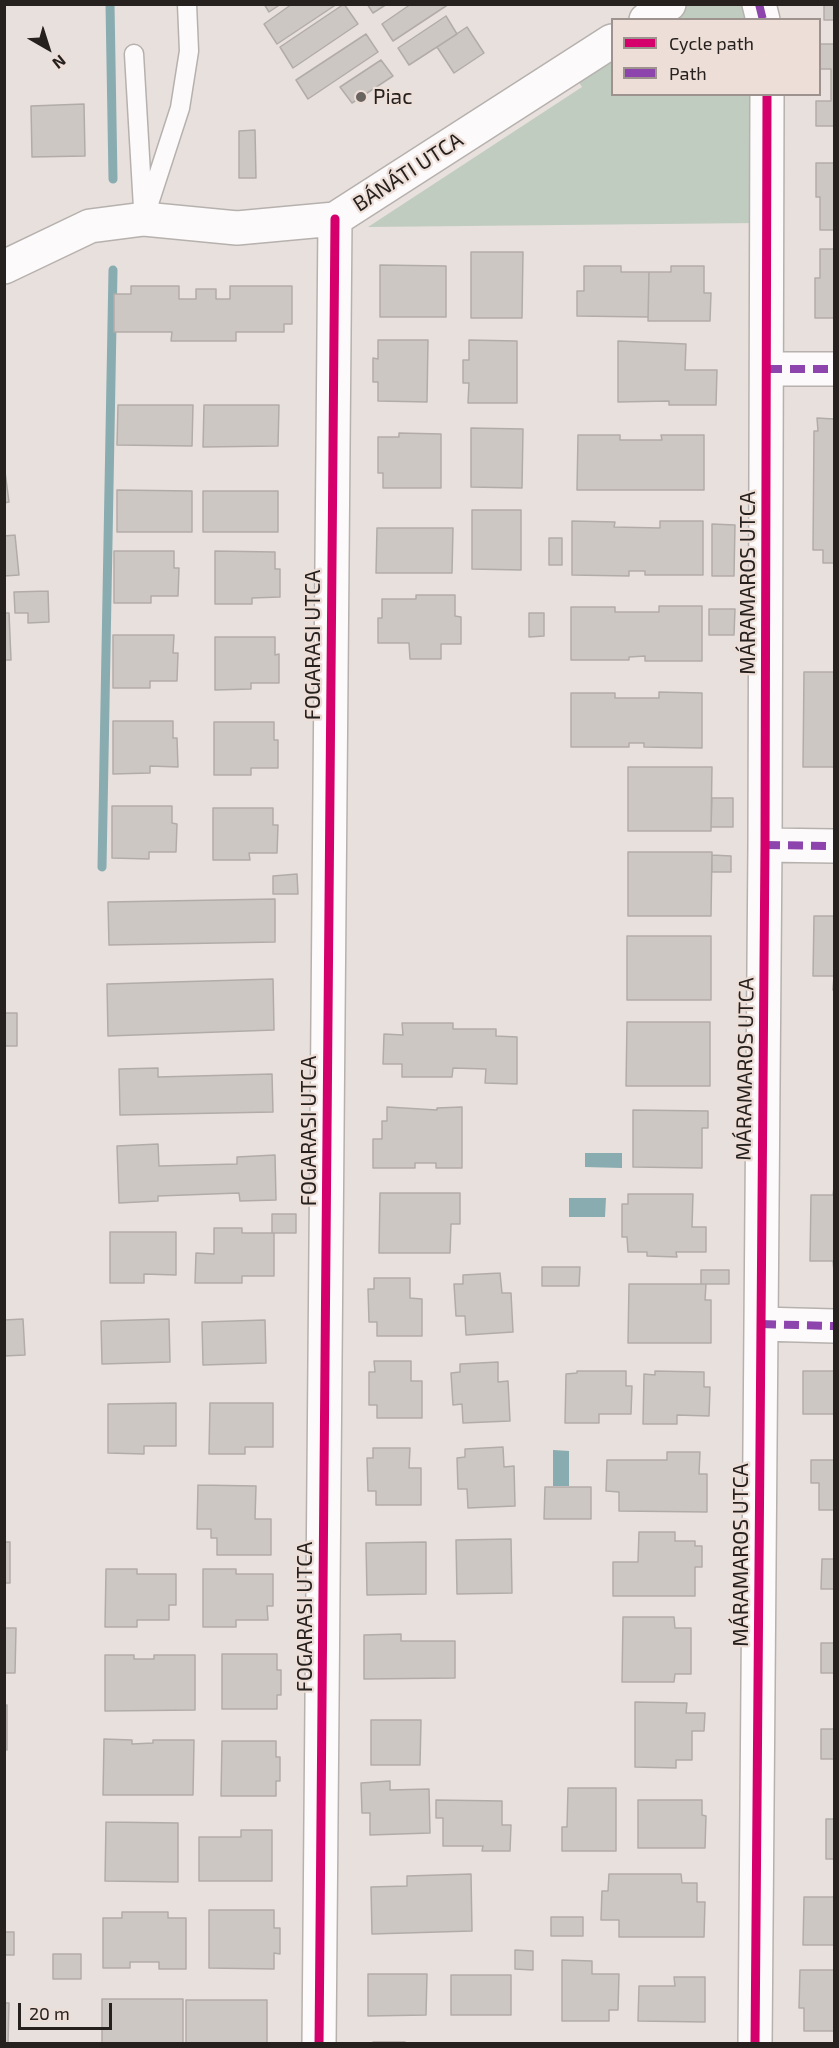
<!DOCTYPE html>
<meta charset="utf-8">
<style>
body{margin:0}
#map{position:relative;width:839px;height:2048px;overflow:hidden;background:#e8e0dc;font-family:"Exo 2",sans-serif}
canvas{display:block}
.frame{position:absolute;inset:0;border:6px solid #26211e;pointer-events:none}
.legend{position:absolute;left:611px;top:18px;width:210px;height:78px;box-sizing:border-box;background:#edded7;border:2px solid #9d928d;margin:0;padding:8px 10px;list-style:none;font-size:18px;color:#26211e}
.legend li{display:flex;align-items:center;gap:12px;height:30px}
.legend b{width:30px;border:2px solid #9d928d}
.north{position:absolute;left:18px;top:18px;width:60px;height:60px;-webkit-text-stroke:4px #edded7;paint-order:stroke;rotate:141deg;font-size:16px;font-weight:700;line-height:24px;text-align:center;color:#26211e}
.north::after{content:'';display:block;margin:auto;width:21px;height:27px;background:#26211e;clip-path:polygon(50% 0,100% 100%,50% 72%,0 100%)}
.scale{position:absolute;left:18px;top:2003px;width:94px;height:27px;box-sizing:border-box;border:3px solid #26211e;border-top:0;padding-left:8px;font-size:18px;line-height:21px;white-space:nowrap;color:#26211e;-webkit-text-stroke:4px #edded7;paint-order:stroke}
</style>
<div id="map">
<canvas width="839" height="2048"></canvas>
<div class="frame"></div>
<ul class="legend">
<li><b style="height:8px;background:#d6006c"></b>Cycle path</li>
<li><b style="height:8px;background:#8e44ad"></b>Path</li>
</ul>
<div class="north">N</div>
<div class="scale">20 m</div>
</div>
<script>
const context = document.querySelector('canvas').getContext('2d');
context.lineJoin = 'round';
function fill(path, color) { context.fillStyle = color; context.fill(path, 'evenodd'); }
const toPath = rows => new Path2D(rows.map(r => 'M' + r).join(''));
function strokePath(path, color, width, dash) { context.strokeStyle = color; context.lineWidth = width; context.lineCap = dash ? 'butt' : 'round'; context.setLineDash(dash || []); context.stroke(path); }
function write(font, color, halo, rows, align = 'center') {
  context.font = font + ' "Exo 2",sans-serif'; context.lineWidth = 4.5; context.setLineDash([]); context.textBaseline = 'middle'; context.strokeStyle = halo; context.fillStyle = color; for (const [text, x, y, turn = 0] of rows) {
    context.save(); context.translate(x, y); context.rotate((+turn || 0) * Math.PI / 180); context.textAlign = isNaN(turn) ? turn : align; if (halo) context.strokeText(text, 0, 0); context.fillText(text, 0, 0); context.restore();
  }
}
const green = toPath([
 [683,4,745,5,751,20,660,20],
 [612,50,612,94,757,95,758,223,368,227,582,87,574,75]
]);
const water = toPath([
 [585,1153,622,1153,622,1168,585,1167],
 [569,1198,606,1198,605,1217,569,1217],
 [553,1450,569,1451,569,1486,553,1486]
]);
const stream = toPath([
 [110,4,113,179],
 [102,867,113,270]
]);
const building = toPath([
 [264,4,281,4,269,12,264,4],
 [292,4,337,4,277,44,264,24,292,4],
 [344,4,358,24,293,68,280,47,344,4],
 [367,4,387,4,373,13,367,4],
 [411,4,449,4,393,41,382,24,411,4],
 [824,4,834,4,834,20,824,20,824,4],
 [446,16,457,34,409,65,398,48,446,16],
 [467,27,484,53,454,73,437,47,467,27],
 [366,34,378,52,308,99,296,80,366,34],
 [820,44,834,44,834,126,816,126,816,101,831,101,831,69,820,69,820,44],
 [381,60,393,76,352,103,340,87,381,60],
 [84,104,85,156,32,157,31,106,84,104],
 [255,130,256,178,239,178,239,131,255,130],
 [816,163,834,163,834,230,820,230,820,197,816,197,816,163],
 [820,249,834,249,834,318,815,318,815,278,820,278,820,249],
 [471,252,523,252,522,318,471,318,471,252],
 [380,265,446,266,446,317,380,317,380,265],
 [584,266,621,266,621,272,649,272,648,317,577,316,577,291,584,291,584,266],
 [671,266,704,266,704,293,711,293,710,321,648,321,649,272,671,272,671,266],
 [131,286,179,286,179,299,196,299,196,289,216,289,216,299,230,299,230,286,292,286,292,324,284,324,284,332,236,332,236,341,171,341,172,332,114,332,114,294,131,294,131,286],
 [378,340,428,340,427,402,378,401,378,382,373,382,373,358,378,359,378,340],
 [469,340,517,341,517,403,468,403,469,383,463,383,463,360,469,360,469,340],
 [618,341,686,344,685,370,717,370,716,405,669,405,669,401,618,402,618,341],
 [118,405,193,405,192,446,117,445,118,405],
 [204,405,279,405,278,446,203,447,204,405],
 [817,418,834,419,834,563,823,563,823,550,813,550,814,431,818,431,817,418],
 [471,428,523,429,522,488,471,487,471,428],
 [399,433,441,434,441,488,383,488,383,473,378,473,378,437,399,437,399,433],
 [578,435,620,435,620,440,662,440,661,435,704,435,704,490,577,490,578,435],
 [4,464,9,502,4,503,4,464],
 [117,490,192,491,192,532,117,532,117,490],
 [203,491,278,491,278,532,203,532,203,491],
 [472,510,521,510,521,570,472,569,472,510],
 [572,521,615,522,614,527,660,528,660,521,703,521,703,575,645,575,645,571,629,571,629,576,572,575,572,521],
 [712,524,735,525,734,576,712,576,712,524],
 [377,528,453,528,452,573,376,573,377,528],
 [15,535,19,575,4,576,4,536,15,535],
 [549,538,562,538,562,565,549,565,549,538],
 [114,551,174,551,174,568,179,568,178,596,151,596,151,603,114,603,114,551],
 [215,551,275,552,275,569,280,569,280,597,252,598,252,604,215,604,215,551],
 [48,591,49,622,28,623,28,613,15,613,14,592,48,591],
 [416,595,455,595,455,616,461,617,461,644,441,644,441,659,410,659,409,643,378,643,378,618,382,618,382,599,416,599,416,595],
 [659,606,702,606,702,661,645,661,645,656,629,657,629,660,571,660,571,607,615,607,615,612,659,612,659,606],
 [709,609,735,609,734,635,709,635,709,609],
 [4,613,9,613,11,660,4,660,4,613],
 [529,613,544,613,544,636,529,637,529,613],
 [113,635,174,635,173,653,178,653,177,681,150,681,150,688,113,688,113,635],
 [215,637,275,637,275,655,279,654,279,683,251,683,251,689,215,690,215,637],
 [804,672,834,672,834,767,803,767,804,672],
 [659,692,702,693,702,748,644,747,644,743,629,743,629,747,571,747,571,693,615,693,615,698,659,698,659,692],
 [113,721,173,721,173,738,177,738,178,767,150,766,150,773,113,774,113,721],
 [214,722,274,722,274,740,278,740,278,768,251,768,251,775,214,775,214,722],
 [628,767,712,767,711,831,628,831,628,767],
 [712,798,733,798,733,827,711,827,712,798],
 [112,806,172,806,172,823,177,824,176,852,149,852,149,859,112,858,112,806],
 [213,808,273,808,273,825,278,825,277,853,249,853,250,860,213,860,213,808],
 [628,852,712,852,711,916,628,916,628,852],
 [712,855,731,856,731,872,712,872,712,855],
 [297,874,298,894,273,894,273,876,297,874],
 [275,899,275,942,109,945,108,902,275,899],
 [834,904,834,990,833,990,834,976,813,976,814,916,834,916,834,904],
 [627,936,711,936,711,1000,627,1000,627,936],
 [273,979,274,1030,108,1036,107,984,273,979],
 [4,1013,17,1013,17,1046,4,1046,4,1013],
 [627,1022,710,1022,710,1086,626,1086,627,1022],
 [402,1023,453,1023,453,1029,496,1029,496,1036,517,1037,517,1084,485,1083,486,1069,453,1068,452,1077,402,1077,402,1064,383,1064,384,1034,403,1035,402,1023],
 [158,1068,158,1077,272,1074,273,1112,120,1115,119,1069,158,1068],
 [387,1107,437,1110,437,1108,462,1107,462,1168,436,1168,436,1163,415,1163,415,1168,373,1168,373,1139,382,1139,382,1121,387,1121,387,1107],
 [633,1110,708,1111,708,1128,702,1128,702,1168,633,1167,633,1110],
 [158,1144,159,1166,237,1164,237,1157,275,1155,276,1200,240,1201,239,1193,158,1196,158,1201,119,1203,117,1146,158,1144],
 [834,1187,834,1272,833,1261,810,1261,811,1195,833,1195,834,1187],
 [380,1193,460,1193,460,1224,451,1224,450,1253,379,1253,380,1193],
 [628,1194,693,1194,692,1227,706,1227,706,1252,676,1252,677,1257,647,1256,647,1252,628,1252,627,1237,622,1237,622,1204,628,1204,628,1194],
 [272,1214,296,1214,296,1233,272,1233,272,1214],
 [214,1228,242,1228,242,1233,274,1233,274,1276,242,1276,242,1283,195,1283,196,1253,214,1254,214,1228],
 [110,1232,176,1232,176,1275,144,1274,144,1283,110,1283,110,1232],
 [542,1267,580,1267,579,1286,542,1286,542,1267],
 [701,1270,729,1270,729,1284,701,1284,701,1270],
 [500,1273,502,1293,511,1293,513,1332,466,1335,465,1316,456,1316,454,1284,463,1284,463,1275,500,1273],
 [374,1278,410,1278,410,1298,422,1299,422,1336,377,1336,377,1322,369,1322,368,1289,374,1289,374,1278],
 [629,1284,706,1284,705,1300,711,1300,711,1343,628,1343,629,1284],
 [23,1319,25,1355,4,1356,4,1320,23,1319],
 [169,1319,170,1362,102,1364,101,1321,169,1319],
 [265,1320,266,1363,203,1365,202,1322,265,1320],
 [374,1361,411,1361,411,1381,422,1381,422,1418,377,1418,377,1405,369,1405,369,1372,375,1372,374,1361],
 [498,1362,498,1382,508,1381,510,1421,463,1423,462,1404,453,1405,451,1373,460,1372,460,1364,498,1362],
 [577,1371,626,1371,626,1386,632,1386,631,1414,599,1414,599,1423,565,1423,566,1374,577,1373,577,1371],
 [655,1371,704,1372,704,1387,710,1387,709,1416,677,1415,677,1424,643,1424,644,1374,655,1375,655,1371],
 [803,1371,834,1371,834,1414,803,1414,803,1371],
 [176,1403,176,1446,144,1446,144,1454,108,1453,108,1404,176,1403],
 [210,1403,273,1403,273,1447,245,1447,245,1454,209,1454,210,1403],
 [503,1447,504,1467,514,1466,515,1506,468,1508,467,1489,458,1489,457,1458,465,1457,465,1449,503,1447],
 [373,1448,410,1448,409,1468,421,1468,421,1505,376,1505,376,1491,368,1491,367,1458,373,1458,373,1448],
 [667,1452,700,1452,699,1474,707,1474,707,1512,619,1511,619,1492,606,1491,607,1460,667,1460,667,1452],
 [811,1460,834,1460,834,1510,819,1510,819,1483,811,1483,811,1460],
 [198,1485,256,1486,255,1519,271,1519,271,1555,217,1555,217,1538,211,1538,211,1529,197,1529,198,1485],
 [545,1487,591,1487,591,1519,544,1519,545,1487],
 [639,1532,675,1532,675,1541,695,1541,695,1546,702,1546,702,1567,695,1567,695,1596,613,1596,613,1562,638,1562,639,1532],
 [511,1539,512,1593,457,1594,456,1540,511,1539],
 [4,1542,10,1542,10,1583,4,1583,4,1542],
 [426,1542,426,1594,367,1595,366,1543,426,1542],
 [822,1559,834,1559,834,1589,821,1589,822,1559],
 [106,1569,137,1569,137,1574,176,1574,176,1605,169,1605,169,1620,137,1620,137,1627,105,1627,106,1569],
 [203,1569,236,1569,236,1574,273,1574,273,1606,267,1606,268,1620,236,1620,236,1627,203,1627,203,1569],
 [623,1617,674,1617,675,1628,691,1628,691,1674,675,1674,674,1682,622,1682,623,1617],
 [4,1628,16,1628,15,1673,4,1673,4,1628],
 [401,1634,401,1641,455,1641,455,1678,364,1679,364,1635,401,1634],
 [821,1643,834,1643,834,1673,821,1673,821,1643],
 [222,1654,277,1654,277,1670,281,1670,281,1695,277,1695,277,1709,222,1709,222,1654],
 [105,1655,134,1655,134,1659,154,1659,154,1655,195,1655,195,1710,105,1711,105,1655],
 [635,1702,687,1703,686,1713,705,1713,704,1731,692,1731,692,1760,676,1760,676,1768,635,1767,635,1702],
 [4,1705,7,1705,7,1750,4,1750,4,1705],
 [371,1720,421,1720,420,1765,371,1765,371,1720],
 [821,1729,834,1729,834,1759,821,1759,821,1729],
 [104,1739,132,1740,132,1744,153,1743,153,1740,194,1740,193,1795,103,1795,104,1739],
 [222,1741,276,1741,276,1757,280,1757,280,1781,276,1781,276,1796,221,1796,222,1741],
 [390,1781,390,1790,429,1789,430,1833,370,1835,370,1813,362,1813,361,1783,390,1781],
 [568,1788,616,1788,616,1851,562,1851,562,1827,567,1827,568,1788],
 [436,1800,502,1801,502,1825,511,1825,510,1851,482,1851,483,1846,443,1846,443,1818,436,1818,436,1800],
 [638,1800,702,1800,702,1815,706,1816,705,1848,638,1848,638,1800],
 [826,1819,834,1819,834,1859,826,1859,826,1819],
 [106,1822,178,1823,178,1882,105,1881,106,1822],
 [241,1830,272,1830,272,1881,199,1881,199,1837,241,1837,241,1830],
 [471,1874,472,1931,372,1934,371,1887,407,1886,407,1876,471,1874],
 [609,1874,681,1874,682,1883,697,1883,697,1902,705,1902,704,1937,619,1937,619,1920,601,1920,602,1891,608,1891,609,1874],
 [804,1897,834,1897,834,1945,803,1945,804,1897],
 [209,1910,274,1910,274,1928,280,1928,280,1954,274,1953,274,1969,209,1968,209,1910],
 [122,1912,168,1912,168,1918,186,1918,186,1969,159,1969,159,1962,130,1962,130,1968,103,1968,103,1918,122,1918,122,1912],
 [551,1917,583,1917,583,1936,551,1936,551,1917],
 [4,1932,14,1932,14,1955,4,1955,4,1932],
 [515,1950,533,1951,533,1970,515,1969,515,1950],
 [53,1954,81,1954,81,1979,53,1979,53,1954],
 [562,1960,592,1961,592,1974,619,1974,618,2010,609,2010,609,2021,562,2021,562,1960],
 [800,1970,834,1970,834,2031,804,2031,804,2008,799,2008,800,1970],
 [368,1974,427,1974,426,2015,368,2016,368,1974],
 [451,1975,511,1975,511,2015,451,2015,451,1975],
 [674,1977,705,1977,705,2022,638,2021,639,1986,675,1986,674,1977],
 [102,1999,183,1999,183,2044,102,2044,102,1999],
 [186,2000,267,2000,267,2044,186,2044,186,2000],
 [4,2003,9,2003,8,2044,4,2044,4,2003],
 [373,2042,405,2042,405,2044,373,2044,373,2042]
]);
const service = toPath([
 [134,54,143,208],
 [144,219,180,108,189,51,187,4]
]);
const minor = toPath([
 [759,4,763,20],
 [646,20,669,4],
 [4,267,90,226,144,219,237,228,335,219,612,41],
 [767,369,834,369],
 [765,845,834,846],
 [761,1324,834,1326],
 [319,2044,335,219],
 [755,2044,765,845,767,94]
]);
const quiet = toPath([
 [759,4,763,20],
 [767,369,834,369],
 [765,845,834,846],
 [761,1324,834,1326]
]);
const cycleway = toPath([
 [319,2044,335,219],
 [755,2044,765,845,767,94]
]);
const markers = [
 [361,97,6,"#6a6460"]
];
const poiNames = [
 ["Piac",373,97]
];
const streetNames = [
 ["BÁNÁTI UTCA",408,172,-33],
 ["MÁRAMAROS UTCA",748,583,-90],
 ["FOGARASI UTCA",313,645,-90],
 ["MÁRAMAROS UTCA",745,1069,-89],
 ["FOGARASI UTCA",309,1131,-90],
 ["MÁRAMAROS UTCA",741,1555,-90],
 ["FOGARASI UTCA",305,1617,-90]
];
fill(green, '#c0ccc0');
fill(water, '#89acb1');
strokePath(stream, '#89acb1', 9);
fill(building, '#cdc7c3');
strokePath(building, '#b2aca8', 1.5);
strokePath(service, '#b6b1ae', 21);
strokePath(minor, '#b6b1ae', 36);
strokePath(service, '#fcfafa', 18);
strokePath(minor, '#fcfafa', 33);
strokePath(quiet, '#8e44ad', 8, [15, 8]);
strokePath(cycleway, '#d6006c', 9);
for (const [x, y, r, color] of markers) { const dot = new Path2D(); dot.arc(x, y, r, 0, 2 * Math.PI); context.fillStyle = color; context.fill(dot); strokePath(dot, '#edded7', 2); }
write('21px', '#26211e', '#edded7', poiNames, 'left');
write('21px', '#26211e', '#edded7', streetNames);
</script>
